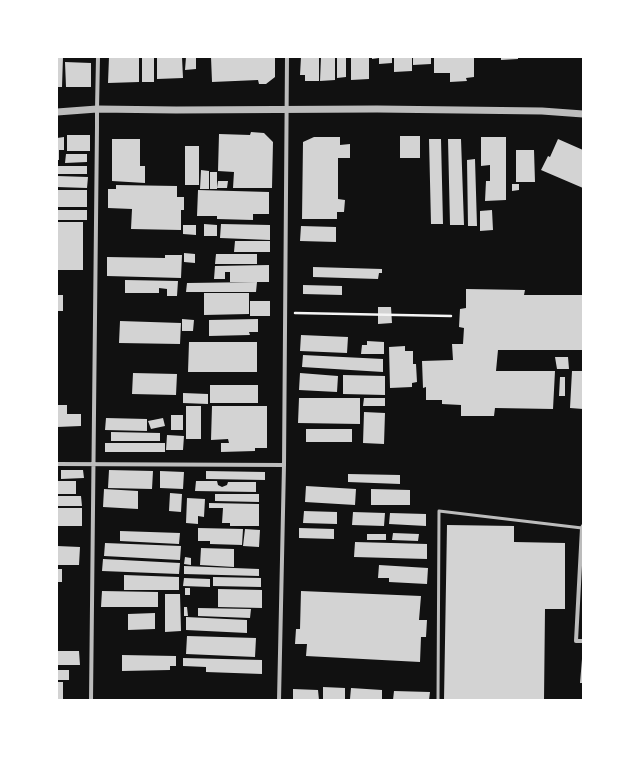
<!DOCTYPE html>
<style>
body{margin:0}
#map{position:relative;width:640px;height:757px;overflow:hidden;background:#111;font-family:"Asap Condensed",sans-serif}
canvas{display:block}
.frame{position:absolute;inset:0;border:58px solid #fff;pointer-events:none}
</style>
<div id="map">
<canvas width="640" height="757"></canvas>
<div class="frame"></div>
</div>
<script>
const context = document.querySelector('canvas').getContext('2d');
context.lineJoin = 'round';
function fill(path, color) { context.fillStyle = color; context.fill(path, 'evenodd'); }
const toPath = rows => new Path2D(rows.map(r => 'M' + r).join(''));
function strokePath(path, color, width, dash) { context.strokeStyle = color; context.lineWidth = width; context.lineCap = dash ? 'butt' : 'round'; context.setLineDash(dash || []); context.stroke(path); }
const building = toPath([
 [57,57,63,57,62,87,57,87],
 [109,57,139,57,139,82,108,83],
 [142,57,154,57,154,82,142,82],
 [157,57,182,57,183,78,157,79],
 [186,57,196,57,196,69,185,70],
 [211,57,275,57,275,77,266,84,259,84,258,80,212,82],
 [301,57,319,57,319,81,305,81,305,75,300,75],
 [321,57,335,57,335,80,320,81],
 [337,57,346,57,346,77,337,78],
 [351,57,369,57,369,79,351,80],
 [372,57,392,57,392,63,379,64,379,58,372,59],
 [394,57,412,57,412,71,394,72],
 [413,57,431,57,431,64,413,65],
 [434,57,474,57,474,77,466,78,467,81,450,82,450,73,434,73],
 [501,57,518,57,518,59,501,60],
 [65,62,91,63,91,87,66,87],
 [251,132,264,133,273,142,272,188,233,188,234,172,218,171,219,134,250,135],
 [67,135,90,135,90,151,67,151],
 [400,136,420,136,420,158,400,158],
 [64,137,64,150,59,150,59,160,57,160,57,138],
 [314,137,340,137,340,145,350,144,350,158,338,158,338,199,345,200,344,212,337,212,337,219,302,219,303,142],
 [481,137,506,137,506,200,485,201,486,181,490,181,490,165,481,166],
 [112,139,140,139,140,166,145,166,145,183,112,181],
 [429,139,441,139,443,224,431,224],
 [448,139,461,139,464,225,450,225],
 [558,139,583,150,583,188,541,170,548,156,550,157],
 [185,146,199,146,199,185,185,185],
 [516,150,534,150,535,182,516,182],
 [66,154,87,154,87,162,65,163],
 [475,159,477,226,468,226,467,160],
 [57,166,87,166,87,174,57,174],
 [201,170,209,171,209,189,200,189],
 [210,172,217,172,217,189,210,189],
 [57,176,88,177,87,188,57,187],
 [218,181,228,181,227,188,217,188],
 [512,184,519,184,519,190,512,191],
 [116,185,177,186,177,197,184,197,184,210,181,210,181,230,131,229,132,209,108,208,108,189,116,189],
 [57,190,87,190,87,207,57,207],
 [198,190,269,192,269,214,253,214,253,220,217,219,217,216,197,216],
 [58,210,87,210,87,220,58,220],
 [492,210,493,230,480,231,480,211],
 [57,222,83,222,83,270,57,270],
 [204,224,217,225,217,236,204,236],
 [221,224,270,225,270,240,220,238],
 [183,225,196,225,196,235,183,234],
 [301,226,336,227,336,242,300,241],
 [235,241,270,241,270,252,234,252],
 [184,253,195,254,195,263,184,262],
 [216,254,257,254,257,264,215,264],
 [165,255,182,255,181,278,107,276,107,257,165,258],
 [269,265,269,282,230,282,230,272,225,272,225,279,214,279,215,266],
 [313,267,382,269,382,273,379,273,378,279,313,277],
 [125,280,178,281,177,296,167,296,167,289,159,288,159,293,125,293],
 [257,282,256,292,186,292,187,283],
 [303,285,342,286,342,295,303,294],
 [466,289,525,290,524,295,583,295,583,350,498,350,496,371,555,371,553,409,495,408,494,416,461,416,461,405,442,404,442,400,426,400,426,387,423,388,422,361,453,360,452,344,463,344,464,328,459,327,460,309,466,308],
 [204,293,249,293,249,314,204,315],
 [57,295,63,295,63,311,57,311],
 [250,301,270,301,270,316,250,316],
 [378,307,391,307,392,323,378,324],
 [182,319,194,320,193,331,182,331],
 [258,319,258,332,249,332,250,335,209,336,209,320],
 [120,321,181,323,180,344,119,343],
 [301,335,348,337,347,353,300,351],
 [367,341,384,342,384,354,361,354,362,345,367,345],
 [189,342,257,342,257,372,188,372],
 [405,346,405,351,413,351,413,364,416,364,417,382,412,383,412,387,390,388,389,347],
 [303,355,383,359,383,372,302,367],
 [555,357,568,357,569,369,557,369],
 [572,371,583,371,583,409,570,408],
 [133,373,177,374,176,395,132,394],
 [300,373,338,376,337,392,299,390],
 [343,375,385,376,385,395,343,394],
 [560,377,565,377,565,396,559,396],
 [210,385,258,385,258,403,210,403],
 [183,393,208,394,208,404,183,403],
 [299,398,360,398,360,424,298,423],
 [364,398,385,398,385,406,363,406],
 [57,405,67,405,67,414,81,414,81,426,57,427],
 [186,406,201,406,201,439,186,439],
 [212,406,267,406,267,448,255,448,255,451,221,452,221,443,229,443,228,439,211,440],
 [364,412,385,413,384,444,363,443],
 [171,415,183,415,183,430,171,430],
 [106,418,147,419,147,431,105,430],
 [163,418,165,426,151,429,148,421],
 [306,429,352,429,352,442,306,442],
 [111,432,160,433,160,441,111,441],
 [167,435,184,436,183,450,166,450],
 [105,443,165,443,165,452,105,452],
 [61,470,83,470,84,478,61,479],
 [109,470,153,471,152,489,108,488],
 [160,471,184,472,183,489,160,488],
 [206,471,265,472,265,480,206,479],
 [348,474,400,475,400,484,348,482],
 [57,481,76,481,76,494,57,494],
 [196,481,217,481,218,485,222,487,227,485,228,482,256,482,256,492,195,491],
 [306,486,356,489,355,505,305,502],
 [104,489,138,491,138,509,103,507],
 [371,489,410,490,410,505,371,505],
 [170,493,182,494,181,512,169,511],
 [215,494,259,494,259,502,215,501],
 [57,496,81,496,82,506,57,506],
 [187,498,205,499,204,517,198,516,198,524,186,523],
 [209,503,259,504,259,526,230,526,230,523,222,523,223,508,209,508],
 [57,508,82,508,82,526,57,526],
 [304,511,337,512,337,524,303,523],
 [353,512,385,513,384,526,352,525],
 [390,513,426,514,426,526,389,524],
 [447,525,514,526,514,542,565,543,565,609,545,609,544,700,444,700],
 [198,528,243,529,242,545,210,544,210,541,198,541],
 [299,528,334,529,334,539,299,538],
 [245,529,260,530,259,547,243,546],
 [120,531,180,533,179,544,120,541],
 [393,533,419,534,418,541,392,540],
 [367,534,386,534,386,540,367,540],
 [355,542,427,544,427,559,354,557],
 [105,543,181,546,180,560,104,556],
 [57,546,80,547,79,565,57,565],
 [201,548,234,549,234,567,200,565],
 [185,557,191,558,191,565,184,564],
 [103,559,180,563,179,574,102,571],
 [379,565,428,568,427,584,389,582,389,578,378,578],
 [184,566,259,569,259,576,184,574],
 [57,569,62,569,62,582,57,582],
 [124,575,179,577,179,590,124,590],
 [213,577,261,578,261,587,213,586],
 [184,578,210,579,210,587,183,586],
 [185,588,190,588,190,595,185,595],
 [218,589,262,590,262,608,218,607],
 [102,591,158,592,158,607,101,607],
 [301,591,421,596,419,620,427,620,426,637,421,637,420,662,306,656,307,644,295,644,296,629,300,629],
 [165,594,180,594,181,631,165,632],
 [184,607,187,607,188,616,184,616],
 [198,608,251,609,250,618,198,616],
 [155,613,155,629,128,630,128,614],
 [186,617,247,620,247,633,186,630],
 [187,636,256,638,255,657,186,654],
 [57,651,79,651,80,665,57,665],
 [122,655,176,656,176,666,170,666,170,670,122,671],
 [183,658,262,660,262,674,206,672,206,667,183,666],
 [582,659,583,659,583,683,580,683],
 [57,670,69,670,69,680,57,680],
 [57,682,63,682,63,700,57,700],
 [323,687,345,688,345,700,323,700],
 [351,688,382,690,382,700,350,699],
 [293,689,318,690,319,700,293,700],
 [394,691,430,692,429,700,393,700]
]);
const path = toPath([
 [295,313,451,316]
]);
const service = toPath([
 [438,700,439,511,582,528]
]);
const minor = toPath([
 [57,464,284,465],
 [583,526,582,528,576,641,583,641],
 [91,700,97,127,97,109,98,57],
 [279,700,284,465,287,57]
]);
const tertiary = toPath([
 [57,112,97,109,176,110,377,109,542,111,583,114]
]);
fill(building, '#d3d3d3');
strokePath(path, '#f5f5f5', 2.5);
strokePath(service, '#bcbcbc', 3);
strokePath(minor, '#bcbcbc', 4);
strokePath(tertiary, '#bcbcbc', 7);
</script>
